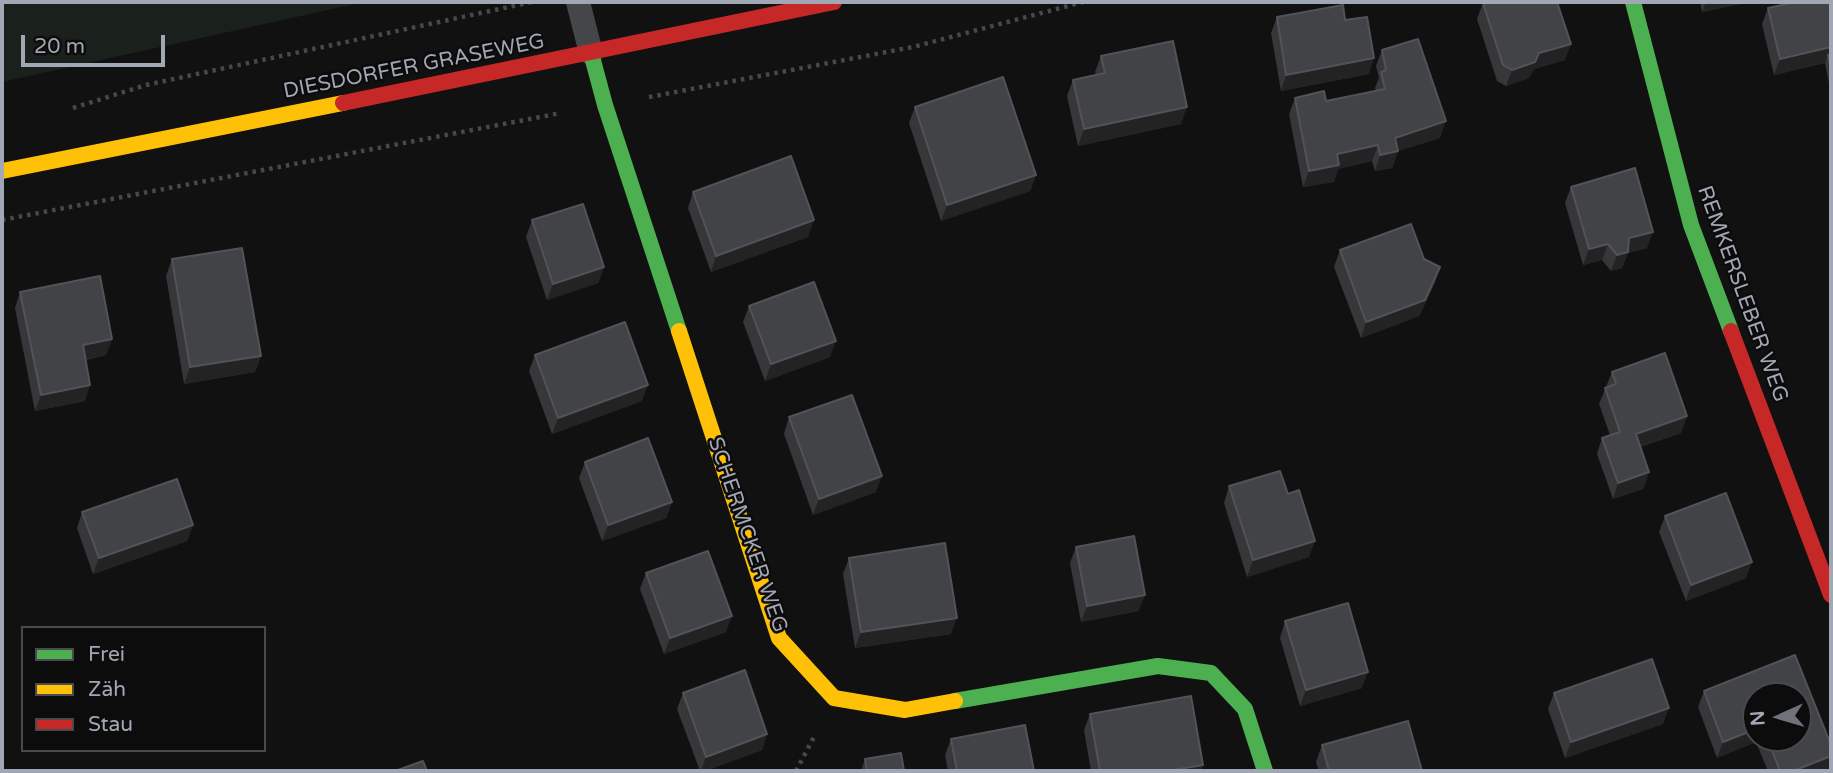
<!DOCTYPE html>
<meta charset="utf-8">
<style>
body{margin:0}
#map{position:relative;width:1833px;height:773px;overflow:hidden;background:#111;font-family:"Varela Round",sans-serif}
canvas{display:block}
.frame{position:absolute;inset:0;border:4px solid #a1a7b4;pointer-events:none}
.legend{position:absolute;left:21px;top:626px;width:245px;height:126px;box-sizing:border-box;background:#0c0c0d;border:2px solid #484a50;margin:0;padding:9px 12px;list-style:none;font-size:21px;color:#a1a7b4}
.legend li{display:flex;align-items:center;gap:14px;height:35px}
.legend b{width:35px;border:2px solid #484a50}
.north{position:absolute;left:1742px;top:682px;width:70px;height:70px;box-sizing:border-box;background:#0c0c0d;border:2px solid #484a50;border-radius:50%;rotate:266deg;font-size:19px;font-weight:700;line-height:28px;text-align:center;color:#a1a7b4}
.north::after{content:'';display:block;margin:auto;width:24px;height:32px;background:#6f727b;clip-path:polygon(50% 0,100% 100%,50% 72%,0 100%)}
.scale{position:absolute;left:21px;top:35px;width:144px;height:32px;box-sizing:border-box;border:4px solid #a1a7b4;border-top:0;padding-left:9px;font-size:21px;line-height:24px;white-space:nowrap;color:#a1a7b4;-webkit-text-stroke:5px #0c0c0d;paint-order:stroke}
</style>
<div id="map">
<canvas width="1833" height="773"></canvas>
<div class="frame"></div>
<ul class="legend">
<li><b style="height:9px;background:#4caf50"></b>Frei</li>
<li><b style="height:9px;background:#ffc107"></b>Zäh</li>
<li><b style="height:9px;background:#c62828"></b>Stau</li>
</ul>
<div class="north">N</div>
<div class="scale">20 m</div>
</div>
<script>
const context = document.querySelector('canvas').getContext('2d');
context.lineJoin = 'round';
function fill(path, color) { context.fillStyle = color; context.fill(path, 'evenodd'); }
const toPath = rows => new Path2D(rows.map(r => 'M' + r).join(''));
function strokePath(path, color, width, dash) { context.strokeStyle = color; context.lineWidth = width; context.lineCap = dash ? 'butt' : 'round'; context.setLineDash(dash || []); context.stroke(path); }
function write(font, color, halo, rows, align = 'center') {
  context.font = font + ' "Varela Round",sans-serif'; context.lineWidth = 5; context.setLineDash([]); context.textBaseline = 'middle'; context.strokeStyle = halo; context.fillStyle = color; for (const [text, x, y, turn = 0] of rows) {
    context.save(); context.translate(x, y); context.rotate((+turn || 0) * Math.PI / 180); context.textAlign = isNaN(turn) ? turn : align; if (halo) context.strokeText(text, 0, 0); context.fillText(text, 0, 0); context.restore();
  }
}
const green = toPath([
 [2,2,364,2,2,82]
]);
const path = toPath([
 [649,97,913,47,1083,2],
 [73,108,146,85,532,2],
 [2,220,561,113],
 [796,771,815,735]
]);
const lane = toPath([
 [578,2,591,53]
]);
const fast = toPath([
 [1633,2,1691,225,1731,331],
 [591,53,605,105,679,331],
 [955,701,1158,666,1211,673,1245,709,1265,771]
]);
const slow = toPath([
 [2,171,343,103],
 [679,331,779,638,834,698,905,710,955,701]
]);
const jam = toPath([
 [343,103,834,2],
 [1731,331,1831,595]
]);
const wall = toPath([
 [1700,2,1750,2,1702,12],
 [1831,2,1831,82,1829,83,1825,63,1774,75,1762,24,1768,8],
 [1483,3,1565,60,1534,69,1529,78,1506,86,1497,81,1477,19],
 [1277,17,1345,20,1369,74,1281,91,1271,33],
 [1382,50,1440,138,1398,151,1392,168,1375,171,1372,161,1338,169,1334,182,1303,187,1289,114,1295,98,1326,101,1376,91,1375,88,1379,78,1376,66],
 [1101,56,1181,124,1078,146,1067,96,1073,80,1096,75,1095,72],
 [915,107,1036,175,1030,191,941,221,909,123],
 [1571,187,1647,248,1628,253,1622,268,1611,271,1602,260,1583,265,1565,203],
 [693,192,808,237,711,272,688,208],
 [532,220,604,267,598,283,547,300,526,237],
 [1340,250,1424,259,1435,283,1419,316,1361,338,1334,267],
 [172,259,261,356,255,372,184,384,166,276],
 [20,292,112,339,106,355,86,360,85,401,35,411,15,308],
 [749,306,830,357,765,381,743,322],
 [535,355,642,401,552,434,529,371],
 [1612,372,1687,416,1681,433,1640,447,1649,472,1643,489,1613,499,1597,454,1602,438,1610,435,1599,404],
 [789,417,876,492,813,515,784,434],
 [585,462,672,502,666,518,602,541,579,478],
 [1229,486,1288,494,1309,557,1247,577,1224,503],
 [82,512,193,525,187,541,93,574,77,528],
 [1665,516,1746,578,1686,601,1659,532],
 [1076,547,1139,611,1081,622,1070,563],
 [849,558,951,634,855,648,843,574],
 [646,573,726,632,664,654,640,589],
 [1285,621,1362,688,1300,706,1280,638],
 [1795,655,1829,771,1768,771,1756,742,1717,758,1698,707,1704,691],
 [1756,696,1798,738,1756,738],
 [683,693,767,734,762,750,705,771,700,771,677,709],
 [1554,693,1663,724,1565,758,1548,709],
 [1090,714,1201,771,1091,771,1084,730],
 [951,739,1034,771,948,771,945,755],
 [1322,745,1422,771,1319,771,1316,762],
 [865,759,904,771,862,771,862,768]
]);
const shadedWall = toPath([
 [1706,2,1750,2,1702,12],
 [1571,44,1565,60,1534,69,1529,78,1506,86,1512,70,1539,53],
 [1831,47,1831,62,1828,55,1825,63,1774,75,1780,59],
 [1374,58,1369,74,1281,91,1286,75],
 [1187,107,1181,124,1078,146,1084,129],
 [1446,121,1440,138,1398,151,1392,168,1375,171,1380,155,1395,138],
 [1378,145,1372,161,1338,169,1334,182,1303,187,1309,171,1337,154],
 [1036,175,1030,191,941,221,947,205],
 [814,220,808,237,711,272,716,256],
 [1653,232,1647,248,1628,253,1622,268,1611,271,1617,255,1629,238],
 [1608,244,1602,260,1583,265,1589,249],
 [604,267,598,283,547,300,553,284],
 [1440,267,1435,283,1419,316,1361,338,1366,322],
 [112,339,106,355,77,361,83,345],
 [836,341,830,357,765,381,771,364],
 [261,356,255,372,184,384,190,367],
 [90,385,85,401,35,411,41,395],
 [648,385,642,401,552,434,558,418],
 [1687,416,1681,433,1630,450,1636,434],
 [1649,472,1643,489,1613,499,1618,483],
 [882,476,876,492,813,515,819,499],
 [672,502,666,518,602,541,608,525],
 [193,525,187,541,93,574,99,558],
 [1315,541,1309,557,1247,577,1253,560],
 [1752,562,1746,578,1686,601,1691,585],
 [1145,595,1139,611,1081,622,1087,606],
 [732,616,726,632,664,654,670,638],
 [957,618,951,634,855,648,861,632],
 [1368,672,1362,688,1300,706,1306,690],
 [1669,708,1663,724,1565,758,1571,742],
 [1756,729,1756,738,1758,738,1756,742,1717,758,1723,742],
 [767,734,762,750,705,771,701,771,706,757],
 [1831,756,1831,765,1829,771,1793,771],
 [1203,765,1201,771,1167,771]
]);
const building = toPath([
 [1486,2,1557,2,1571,44,1539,53,1535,62,1512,70,1503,65,1483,3,1486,2],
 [1796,2,1831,2,1831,47,1780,59,1768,8,1796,2],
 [1343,5,1345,20,1367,17,1374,58,1286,75,1277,17,1343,5],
 [1418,39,1446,121,1395,138,1398,151,1380,155,1378,145,1337,154,1339,165,1309,171,1295,98,1324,91,1326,101,1385,89,1381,72,1386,70,1382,50,1418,39],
 [1173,41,1187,107,1084,129,1073,80,1105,73,1101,56,1173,41],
 [1831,54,1831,69,1828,55,1831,54],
 [1003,77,1036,175,947,205,915,107,1003,77],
 [791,156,814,220,716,256,693,192,791,156],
 [1635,168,1653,232,1629,238,1628,252,1617,255,1608,244,1589,249,1571,187,1635,168],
 [583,204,604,267,553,284,532,220,583,204],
 [1411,224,1424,259,1440,267,1425,300,1366,322,1340,250,1411,224],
 [242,248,261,356,190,367,172,259,242,248],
 [100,276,112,339,83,345,90,385,41,395,20,292,100,276],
 [814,282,836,341,771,364,749,306,814,282],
 [625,322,648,385,558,418,535,355,625,322],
 [1665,353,1687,416,1636,434,1649,472,1618,483,1602,438,1620,432,1605,388,1616,384,1612,372,1665,353],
 [852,395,882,476,819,499,789,417,852,395],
 [648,438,672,502,608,525,585,462,648,438],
 [1280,471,1288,494,1299,490,1315,541,1253,560,1229,486,1280,471],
 [177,479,193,525,99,558,82,512,177,479],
 [1726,493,1752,562,1691,585,1665,516,1726,493],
 [1134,536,1145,595,1087,606,1076,547,1134,536],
 [945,543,957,618,861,632,849,558,945,543],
 [708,551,732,616,670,638,646,573,708,551],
 [1348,603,1368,672,1306,690,1285,621,1348,603],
 [1795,655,1831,745,1831,756,1793,771,1780,771,1767,738,1798,738,1798,696,1756,696,1756,729,1723,742,1704,691,1795,655],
 [1652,659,1669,708,1571,742,1554,693,1652,659],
 [745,670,767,734,706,757,683,693,745,670],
 [1191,696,1203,765,1167,771,1100,771,1090,714,1191,696],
 [1408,721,1422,771,1329,771,1322,745,1408,721],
 [1025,725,1034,771,957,771,951,739,1025,725],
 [901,753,904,771,867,771,865,759,901,753],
 [423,761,427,771,395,771,423,761]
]);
const streetNames = [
 ["DIESDORFER GRASEWEG",414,67,-11],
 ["REMKERSLEBER WEG",1742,294,70],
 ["SCHERMCKER WEG",747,535,71]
];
fill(green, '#1a201b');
strokePath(path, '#47484c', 4.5, [3.5, 5]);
strokePath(lane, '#45464a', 24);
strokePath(fast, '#4caf50', 16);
strokePath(slow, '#ffc107', 16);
strokePath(jam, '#c62828', 16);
fill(wall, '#37373a');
fill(shadedWall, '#232324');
fill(building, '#424347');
strokePath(building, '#515358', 2);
write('21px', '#a1a7b4', '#0c0c0d', streetNames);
</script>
